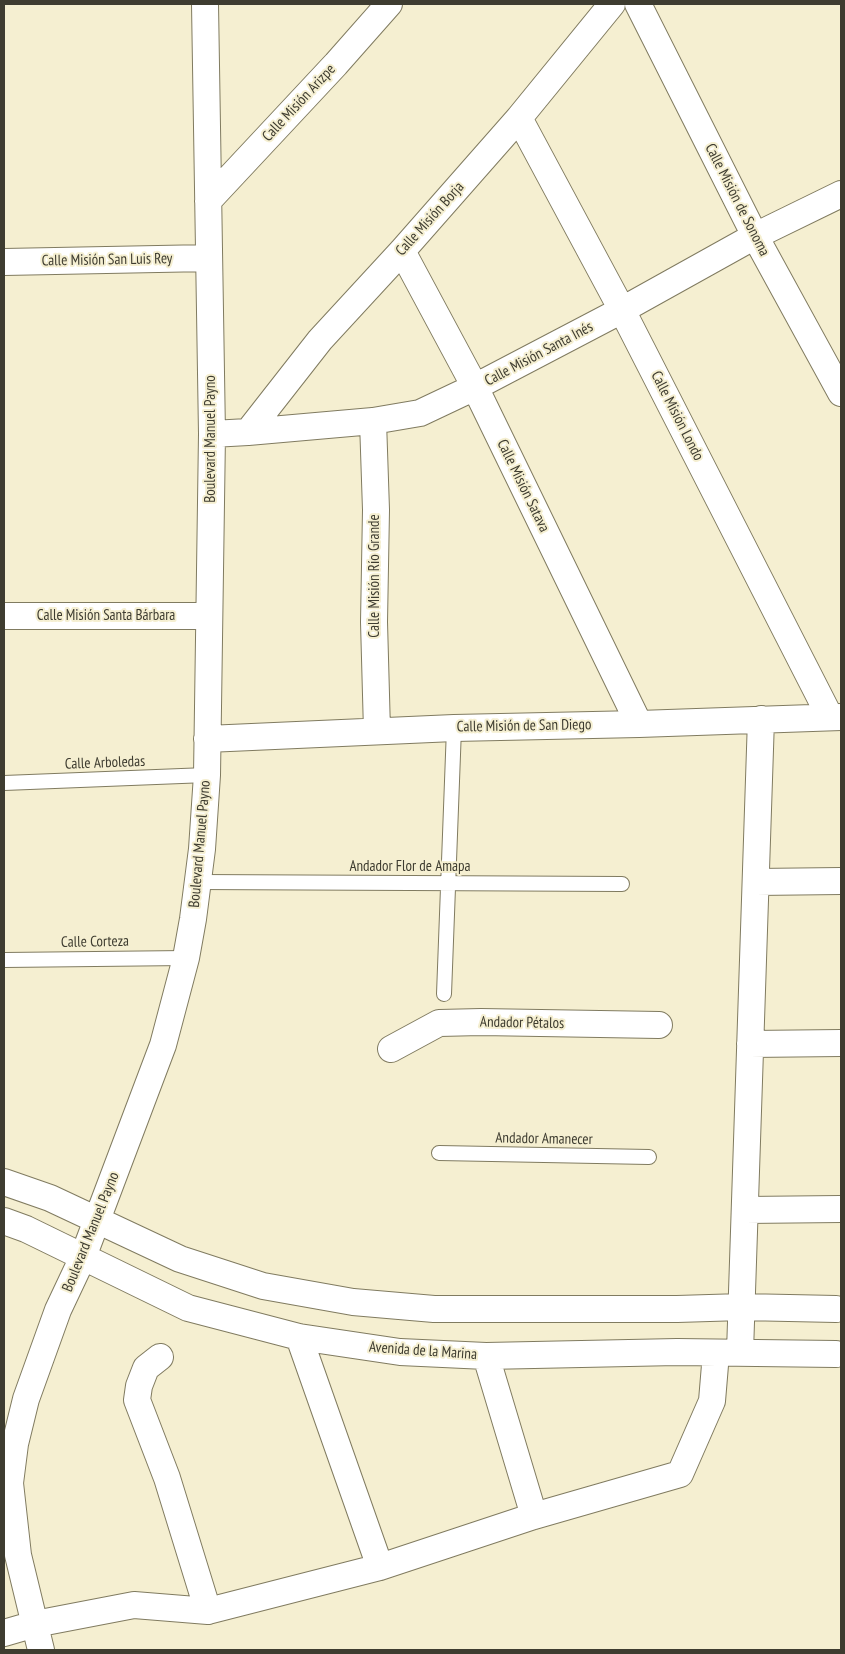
<!DOCTYPE html>
<meta charset="utf-8">
<style>
body{margin:0}
#map{position:relative;width:845px;height:1654px;overflow:hidden;background:#f5efd1;font-family:"PT Sans Narrow",sans-serif}
canvas{display:block}
.frame{position:absolute;inset:0;border:5px solid #3e3c30;pointer-events:none}
</style>
<div id="map">
<canvas width="845" height="1654"></canvas>
<div class="frame"></div>
</div>
<script>
const context = document.querySelector('canvas').getContext('2d');
context.lineJoin = 'round';
const toPath = rows => new Path2D(rows.map(r => 'M' + r).join(''));
function strokePath(path, color, width, dash) { context.strokeStyle = color; context.lineWidth = width; context.lineCap = dash ? 'butt' : 'round'; context.setLineDash(dash || []); context.stroke(path); }
function write(font, color, halo, rows, align = 'center') {
  context.font = font + ' "PT Sans Narrow",sans-serif'; context.lineWidth = 4; context.setLineDash([]); context.textBaseline = 'middle'; context.strokeStyle = halo; context.fillStyle = color; for (const [text, x, y, turn = 0] of rows) {
    context.save(); context.translate(x, y); context.rotate((+turn || 0) * Math.PI / 180); context.textAlign = isNaN(turn) ? turn : align; if (halo) context.strokeText(text, 0, 0); context.fillText(text, 0, 0); context.restore();
  }
}
const lane = toPath([
 [4,783,207,775],
 [198,882,622,884],
 [4,960,186,958],
 [444,994,454,728],
 [439,1153,649,1157]
]);
const street = toPath([
 [638,4,755,236,841,393],
 [519,118,622,310,830,717],
 [208,201,336,64,389,4],
 [402,251,475,387,639,724],
 [4,262,209,258],
 [373,421,376,510,374,622,377,731],
 [248,432,320,340,402,251,519,118,612,4],
 [212,434,248,432,373,421,420,413,475,387,622,310,755,236,841,194],
 [4,616,209,616],
 [207,739,454,728,639,724,841,717],
 [756,882,841,881],
 [750,1044,841,1043],
 [391,1049,439,1023,481,1022,659,1025],
 [4,1182,50,1198,180,1259,263,1286,353,1302,434,1309,677,1309,742,1307,836,1309],
 [745,1210,841,1209],
 [4,1221,26,1229,188,1308,299,1337,400,1352,486,1356,677,1352,836,1354],
 [299,1337,380,1567],
 [740,1352,761,719],
 [486,1356,534,1516],
 [160,1357,146,1368,139,1386,137,1400,167,1478,208,1611],
 [4,1633,35,1624,134,1605,208,1611,380,1567,534,1516,680,1474,712,1401,716,1353],
 [41,1650,18,1555,10,1483,15,1444,26,1399,58,1310,83,1257,163,1045,186,958,193,919,202,849,207,775,212,434,205,4]
]);
const streetNames = [
 ["Calle Misión Arizpe",299,103,-47],
 ["Calle Misión de Sonoma",737,200,63],
 ["Calle Misión Borja",430,219,-48],
 ["Calle Misión San Luis Rey",107,260,-1],
 ["Calle Misión Santa Inés",539,354,-28],
 ["Calle Misión Londo",677,416,63],
 ["Boulevard Manuel Payno",211,439,-90],
 ["Calle Misión Satava",523,486,64],
 ["Calle Misión Río Grande",375,576,-90],
 ["Calle Misión Santa Bárbara",106,616],
 ["Calle Misión de San Diego",524,726,-1],
 ["Calle Arboledas",105,763,-2],
 ["Boulevard Manuel Payno",200,844,-85],
 ["Andador Flor de Amapa",410,867],
 ["Calle Corteza",95,942,-1],
 ["Andador Pétalos",522,1023,1],
 ["Andador Amanecer",544,1139,1],
 ["Boulevard Manuel Payno",91,1232,-68],
 ["Avenida de la Marina",423,1351,4]
];
strokePath(lane, '#807b60', 16);
strokePath(street, '#807b60', 28);
strokePath(lane, '#fff', 14);
strokePath(street, '#fff', 26);
write('15px', '#3e3c30', '#f5efd1', streetNames);
</script>
